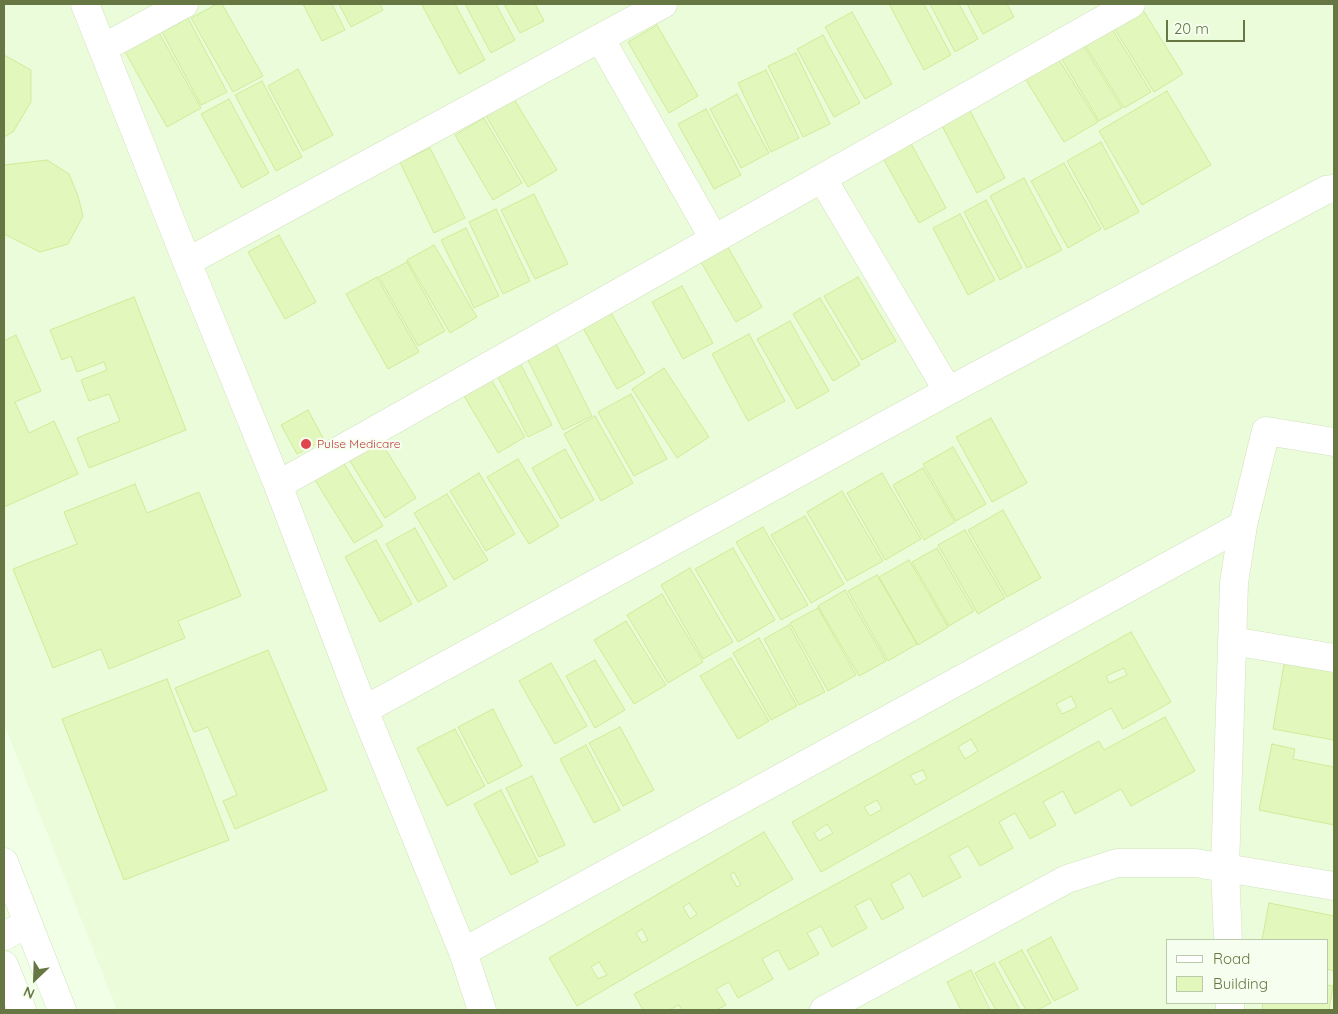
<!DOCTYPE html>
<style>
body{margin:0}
#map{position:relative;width:1338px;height:1014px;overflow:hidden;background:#f1ffe6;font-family:Quicksand,sans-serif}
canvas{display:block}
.frame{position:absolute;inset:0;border:5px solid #674;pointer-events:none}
.legend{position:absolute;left:1166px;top:939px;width:162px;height:65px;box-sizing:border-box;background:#f6ffef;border:1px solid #bcc9ab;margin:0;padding:6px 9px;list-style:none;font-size:15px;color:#674}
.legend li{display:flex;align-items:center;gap:10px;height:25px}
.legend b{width:25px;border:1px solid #bcc9ab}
.north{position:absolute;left:10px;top:954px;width:50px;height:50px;-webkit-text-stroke:4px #f6ffef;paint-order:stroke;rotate:204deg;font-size:14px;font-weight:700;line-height:20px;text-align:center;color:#674}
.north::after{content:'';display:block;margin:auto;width:18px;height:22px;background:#674;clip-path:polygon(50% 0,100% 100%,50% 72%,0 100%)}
.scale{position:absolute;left:1166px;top:20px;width:79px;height:22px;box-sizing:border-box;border:2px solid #674;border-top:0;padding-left:6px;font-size:15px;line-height:18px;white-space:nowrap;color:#674;-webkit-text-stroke:4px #f6ffef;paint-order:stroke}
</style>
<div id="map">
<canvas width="1338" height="1014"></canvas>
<div class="frame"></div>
<ul class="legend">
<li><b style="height:6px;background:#fff"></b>Road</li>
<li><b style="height:14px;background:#e2f7bb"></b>Building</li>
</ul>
<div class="north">N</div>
<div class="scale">20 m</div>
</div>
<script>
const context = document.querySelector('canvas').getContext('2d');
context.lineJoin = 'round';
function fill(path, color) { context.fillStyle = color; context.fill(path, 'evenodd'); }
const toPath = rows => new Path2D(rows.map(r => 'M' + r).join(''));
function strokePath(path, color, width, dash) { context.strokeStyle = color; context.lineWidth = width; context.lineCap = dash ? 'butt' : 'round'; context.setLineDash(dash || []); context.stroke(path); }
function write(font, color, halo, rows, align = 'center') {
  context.font = font + ' Quicksand,sans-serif'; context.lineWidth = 4.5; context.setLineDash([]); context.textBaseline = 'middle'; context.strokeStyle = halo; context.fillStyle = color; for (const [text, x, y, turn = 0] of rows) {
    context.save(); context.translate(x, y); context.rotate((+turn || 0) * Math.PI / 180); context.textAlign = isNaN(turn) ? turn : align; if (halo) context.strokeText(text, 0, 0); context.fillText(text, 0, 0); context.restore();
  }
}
const residential = toPath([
 [4,4,1334,4,1334,1010,117,1010,4,724],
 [1167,940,1327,940,1327,1003,1167,1003]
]);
const building = toPath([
 [217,4,222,4,263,76,233,92,191,18,217,4],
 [303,4,332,4,345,30,322,41,303,4],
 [339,4,380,4,383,10,351,27,339,4],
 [423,4,455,4,485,60,459,74,422,5,423,4],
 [465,4,496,4,515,40,491,53,465,4],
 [504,4,535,4,544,21,520,33,504,4],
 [889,4,924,4,951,55,924,70,889,4],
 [930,4,959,4,978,39,955,52,930,4],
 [967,4,1007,4,1014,17,983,34,967,4],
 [1143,10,1183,74,1154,92,1114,28,1143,10],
 [852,12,892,84,865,99,825,27,852,12],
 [188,18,227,92,201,105,162,32,188,18],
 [1109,24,1151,92,1124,108,1082,40,1109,24],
 [657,25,698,96,669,113,628,42,657,25],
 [157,29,201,108,167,127,123,48,157,29],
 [823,35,860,103,834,117,797,49,823,35],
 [1080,40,1122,108,1099,121,1058,53,1080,40],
 [796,53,830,124,803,137,768,66,796,53],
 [4,55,31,70,31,102,13,132,4,137,4,55],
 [1056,55,1098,122,1064,142,1023,75,1056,55],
 [298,69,333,135,303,151,268,86,298,69],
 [766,70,799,138,771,152,738,83,766,70],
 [262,81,302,157,276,171,235,95,262,81],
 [1167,91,1211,165,1142,205,1099,131,1167,91],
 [737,94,769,153,741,168,710,109,737,94],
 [229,99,269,173,242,188,201,114,229,99],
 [514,99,557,170,528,187,486,116,514,99],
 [966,103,1005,178,977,193,938,118,966,103],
 [706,109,741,175,714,189,678,124,706,109],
 [484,118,522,183,493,200,455,135,484,118],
 [907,136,946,208,919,223,879,151,907,136],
 [1101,142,1139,212,1105,230,1067,161,1101,142],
 [430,148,465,218,434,233,400,162,430,148],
 [47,160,69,174,78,196,83,216,68,244,40,252,4,234,4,165,47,160],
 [1064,163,1101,229,1068,248,1031,181,1064,163],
 [1024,178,1062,250,1027,268,990,196,1024,178],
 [534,194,568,264,535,279,501,210,534,194],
 [986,200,1022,268,1000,280,964,212,986,200],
 [496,209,530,281,503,294,469,222,496,209],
 [960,214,995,280,968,295,933,228,960,214],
 [466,228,499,296,474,308,441,240,466,228],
 [279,235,316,302,285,319,248,252,279,235],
 [725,242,762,307,736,322,698,257,725,242],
 [434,245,477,317,450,333,407,260,434,245],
 [407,262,445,331,418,346,379,277,407,262],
 [377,277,419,352,388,369,346,294,377,277],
 [858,277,896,341,862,360,824,296,858,277],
 [682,286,713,343,683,359,652,302,682,286],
 [134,297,186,430,89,468,77,438,120,421,109,394,89,401,81,380,107,370,104,362,77,372,71,356,62,360,50,330,134,297],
 [820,298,860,365,833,381,793,314,820,298],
 [606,304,645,373,617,389,578,319,606,304],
 [790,321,829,391,797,409,757,339,790,321],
 [749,334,785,401,748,421,712,354,749,334],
 [16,335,41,391,15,402,29,433,54,421,78,474,4,507,4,341,16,335],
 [556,344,592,416,563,430,527,358,556,344],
 [518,359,552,425,528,437,495,371,518,359],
 [664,368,709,437,677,458,632,389,664,368],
 [489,376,525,437,498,453,461,391,489,376],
 [631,394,667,459,634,476,598,412,631,394],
 [308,410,324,440,297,454,281,425,308,410],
 [595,416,633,483,601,501,564,434,595,416],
 [991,418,1027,483,992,502,956,437,991,418],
 [381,442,416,498,385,518,350,461,381,442],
 [953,447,986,504,956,521,923,464,953,447],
 [565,449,594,500,561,519,532,468,565,449],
 [518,459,559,526,529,544,487,477,518,459],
 [343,462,383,526,354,543,315,480,343,462],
 [923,468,955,522,924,540,893,485,923,468],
 [479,473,515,534,486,551,450,491,479,473],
 [882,473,921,539,885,560,847,493,882,473],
 [135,484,147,513,199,492,241,596,178,621,185,638,109,669,101,649,53,668,13,569,77,544,64,512,135,484],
 [842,491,883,561,847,581,807,512,842,491],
 [447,494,488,560,454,580,414,513,447,494],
 [1003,510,1041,578,1007,597,968,530,1003,510],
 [805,516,844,584,811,603,771,535,805,516],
 [763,527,808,605,781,620,736,542,763,527],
 [415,528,447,586,418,602,386,544,415,528],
 [965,530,1005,598,978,614,938,545,965,530],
 [376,540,412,604,380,622,345,557,376,540],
 [733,548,775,620,738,642,695,569,733,548],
 [937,548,974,611,949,626,912,562,937,548],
 [909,560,948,627,918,645,879,577,909,560],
 [690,568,733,642,703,659,661,585,690,568],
 [877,575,917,644,888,661,848,591,877,575],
 [845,590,886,661,859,676,818,606,845,590],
 [662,594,703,662,668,683,627,615,662,594],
 [818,608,856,675,828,691,790,623,818,608],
 [626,621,666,685,634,704,594,640,626,621],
 [789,625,825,692,799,705,764,639,789,625],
 [1131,632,1171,702,1123,729,1111,708,821,872,792,822,1131,632],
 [1124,668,1127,675,1109,683,1106,676,1124,668],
 [1071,696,1077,707,1062,714,1056,704,1071,696],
 [971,739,978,751,965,759,958,747,971,739],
 [923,770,927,779,916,785,910,775,923,770],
 [877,800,882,809,870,816,864,807,877,800],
 [827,824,833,833,819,841,814,833,827,824],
 [759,638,797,706,771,720,733,653,759,638],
 [268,650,327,790,235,829,223,801,237,795,208,727,194,732,175,688,268,650],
 [731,658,769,721,738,739,700,676,731,658],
 [1285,659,1334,668,1334,740,1273,729,1285,659],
 [595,660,625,710,595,728,566,676,595,660],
 [551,663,587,726,555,744,519,681,551,663],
 [167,679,229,840,124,880,62,719,167,679],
 [493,709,522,766,488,784,458,727,493,709],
 [1165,717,1195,771,1131,806,1121,789,1075,814,1063,791,1043,802,1056,825,1030,839,1015,813,999,822,1013,848,980,866,968,846,949,856,961,877,923,897,910,873,891,884,904,908,882,920,870,898,855,906,867,928,832,947,821,926,807,933,819,954,789,970,778,950,762,959,773,979,738,998,729,982,716,989,726,1005,716,1010,682,1010,679,1005,669,1010,643,1010,634,994,1099,741,1104,750,1165,717],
 [620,727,654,790,623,806,589,743,620,727],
 [455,729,485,786,447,806,417,748,455,729],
 [1272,744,1295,749,1293,759,1334,767,1334,825,1259,810,1272,744],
 [586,745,620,810,594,823,560,759,586,745],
 [532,776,565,845,539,857,506,788,532,776],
 [501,790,538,862,511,875,474,804,501,790],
 [764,832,793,879,577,1006,549,958,764,832],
 [734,872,741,885,737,887,730,875,734,872],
 [689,903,697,914,690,919,683,907,689,903],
 [642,929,648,940,642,943,636,933,642,929],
 [599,962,607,975,598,979,591,967,599,962],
 [1269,903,1334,916,1334,971,1327,969,1327,940,1262,940,1269,903],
 [1051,937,1078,989,1054,1001,1027,950,1051,937],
 [1022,950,1051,1003,1037,1010,1026,1010,999,962,1022,950],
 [994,963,1020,1010,996,1010,975,973,994,963],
 [971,970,990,1010,961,1010,947,982,971,970],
 [1327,985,1333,986,1329,1010,1262,1010,1263,1003,1327,1003,1327,985]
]);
const minor = toPath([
 [85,4,187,262,278,485,364,710,463,952,482,1010],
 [600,38,714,239],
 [103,48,184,4],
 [822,178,948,391],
 [187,262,663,4],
 [278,485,1131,4],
 [1232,641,1334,658],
 [364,710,948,391,1326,190,1334,189],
 [4,862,62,1010],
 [4,936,27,924],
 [1228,940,1225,868,1234,583,1243,525,1266,431,1334,442],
 [463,952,1243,525],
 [4,965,22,1010],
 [1230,1003,1230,1010],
 [824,1010,1067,879,1117,863,1195,863,1334,886]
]);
const markers = [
 [306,444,6,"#e0444e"]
];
const healthNames = [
 ["Pulse Medicare",317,444]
];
fill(residential, '#eafcda');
fill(building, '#e2f7bb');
strokePath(building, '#d0ec99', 1);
strokePath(minor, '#d2e2bd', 29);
strokePath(minor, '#fff', 28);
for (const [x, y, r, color] of markers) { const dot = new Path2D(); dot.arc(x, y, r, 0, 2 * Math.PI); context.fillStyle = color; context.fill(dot); strokePath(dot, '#f6ffef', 2); }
write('12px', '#be3a42', '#f6ffef', healthNames, 'left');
</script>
